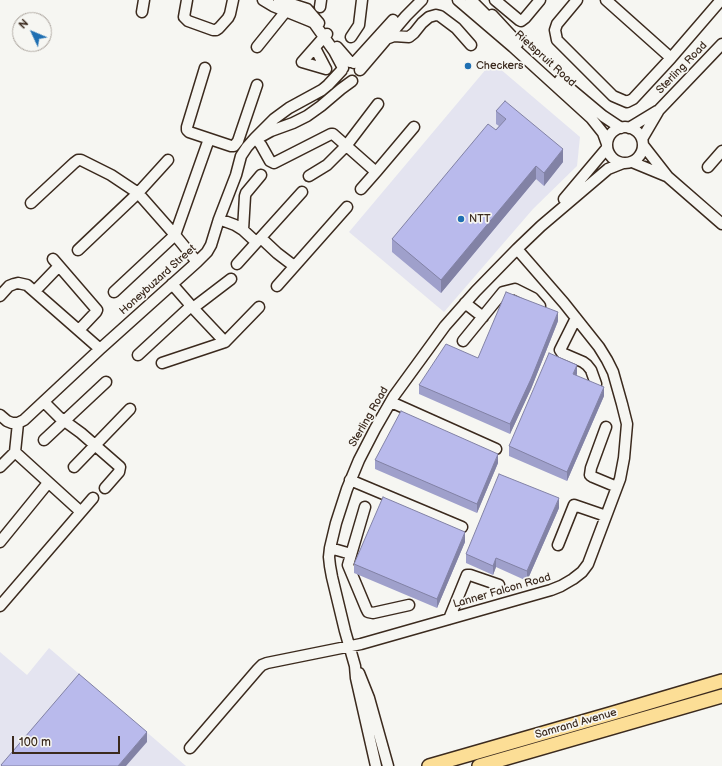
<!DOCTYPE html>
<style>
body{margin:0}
#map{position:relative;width:722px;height:766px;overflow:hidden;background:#f6f6f2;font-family:"Balsamiq Sans",sans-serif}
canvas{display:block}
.north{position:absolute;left:12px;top:12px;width:40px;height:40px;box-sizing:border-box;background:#f6f6f2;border:1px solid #aba49d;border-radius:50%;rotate:314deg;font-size:11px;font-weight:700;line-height:16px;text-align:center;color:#3b2a1e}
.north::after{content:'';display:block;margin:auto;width:14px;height:18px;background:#1f6fb2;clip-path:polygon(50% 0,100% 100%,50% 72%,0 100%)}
.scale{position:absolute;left:12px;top:736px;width:108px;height:18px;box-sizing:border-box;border:2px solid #3b2a1e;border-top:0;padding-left:5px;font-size:12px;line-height:14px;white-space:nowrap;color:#3b2a1e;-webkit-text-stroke:3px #f6f6f2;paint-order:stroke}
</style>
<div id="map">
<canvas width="722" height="766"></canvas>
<div class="north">N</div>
<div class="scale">100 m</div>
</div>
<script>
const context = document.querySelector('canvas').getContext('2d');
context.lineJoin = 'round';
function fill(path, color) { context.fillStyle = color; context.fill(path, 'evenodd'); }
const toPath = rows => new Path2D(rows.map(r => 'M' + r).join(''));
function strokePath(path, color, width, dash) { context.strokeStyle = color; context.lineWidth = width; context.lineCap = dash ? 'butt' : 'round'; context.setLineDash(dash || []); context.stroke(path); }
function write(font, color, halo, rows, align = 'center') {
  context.font = font + ' "Balsamiq Sans",sans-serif'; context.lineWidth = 3.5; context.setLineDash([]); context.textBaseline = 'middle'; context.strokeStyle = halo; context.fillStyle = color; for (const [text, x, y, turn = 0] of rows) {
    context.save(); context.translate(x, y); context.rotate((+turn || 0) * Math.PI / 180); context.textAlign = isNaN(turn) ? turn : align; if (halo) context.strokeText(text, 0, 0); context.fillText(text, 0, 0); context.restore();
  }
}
const built = toPath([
 [492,62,580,137,577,166,533,209,444,312,349,232],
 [49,648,186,766,0,766,0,652,27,675]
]);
const minor = toPath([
 [187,0,184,17,188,21,213,30,216,30,219,28,228,18,230,14,233,0],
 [263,0,273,6,310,21,314,23,334,51,343,68],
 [279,0,307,9,319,23],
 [458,0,513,47,591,118,603,133,607,144],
 [471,0,494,23],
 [495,0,519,20,521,21,525,18,540,0],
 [577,0,557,24,555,30,557,40,613,96,627,102,633,99,671,58,721,0],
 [606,0,671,58],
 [320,7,321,0],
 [142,12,144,0],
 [492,15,518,43],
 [351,37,359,25,362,0],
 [386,39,394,36,409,37,414,33,422,23,429,17,436,15,440,16,456,28,471,45],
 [257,47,286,11,288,7],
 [337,47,350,62],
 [315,48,326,69],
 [354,63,393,20],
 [205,68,187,127,187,130,189,132,231,146,234,146,238,141,257,85],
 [326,69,302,62,324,37,327,34],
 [360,70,406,16,422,0],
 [560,80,603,116,621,128],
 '607 145a18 18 0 1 1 36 0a18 18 0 1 1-36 0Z',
 [629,128,657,111],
 [262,136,271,131,293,123,307,116,321,106,341,89,352,81],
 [642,139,659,110,722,44],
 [257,140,261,145,270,161,274,163,331,134,333,134,376,172],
 [643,145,668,177,722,224],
 [632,162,666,176],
 [708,167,722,151],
 [309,176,327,165,346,146,378,104],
 [361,189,376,172,414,127],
 [564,199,607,148],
 [31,203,74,163,78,160,81,160,111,175,138,193,175,235,197,262],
 [219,219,235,225,243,230,256,242],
 [243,230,245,196,246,193,261,175],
 [261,238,277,253,294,266],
 [78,250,138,193,168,160],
 [53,259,97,310,96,312,79,330],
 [237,264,302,192],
 [172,284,193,308,225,342,259,307],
 [277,286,347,207],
 [35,291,59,266],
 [114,292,175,235,209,139],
 [0,296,9,286,14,284,18,283,27,285,100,349],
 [465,303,483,317],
 [193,308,231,279],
 [576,318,560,350,562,353,583,362,587,365,591,370,596,384],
 [463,341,503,292,515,289,533,298,540,306],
 [138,355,191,306],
 [162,363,225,342],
 [44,402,59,417,81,433,120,467,119,472,105,488],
 [391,402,496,449],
 [0,415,7,421,12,423,18,423,24,420,100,349,197,262,207,252,211,245,219,219,236,175,241,156,247,147,255,138,274,119,289,108,322,90,328,85,342,70],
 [18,423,15,452,81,512],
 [606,427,591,468,590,475,593,477,617,487],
 [44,440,106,382],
 [0,467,15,452],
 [74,467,130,409],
 [350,480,462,527],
 [365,507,348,565,366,608,368,612,373,613,409,605],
 [0,542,48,483],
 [558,545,574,505,606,516],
 [330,548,351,554],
 [0,606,93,498],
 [449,619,467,575,470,575,499,585],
 [359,673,369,698,388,766],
 [190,748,258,669,262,665,267,663,361,644,551,590,561,586,573,579,582,572,588,564,620,479,624,458,627,424,622,404,613,372,607,360,599,347,564,303,517,249],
 [376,766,356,678,355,666,345,631,332,577,330,566,329,557,330,548,336,523,347,489,359,460,375,429,394,396,445,326,476,291,517,249,541,226,608,169,623,163]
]);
const major = toPath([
 [429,766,610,714,722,681],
 [479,766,722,696]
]);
const wall = toPath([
 [496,111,563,162,544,186,536,179,441,293,392,252,392,239,499,126,496,124],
 [558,321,531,389,510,434,419,394,419,385],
 [577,374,577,376,604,396,567,481,509,456,509,446],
 [375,460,498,463,477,513,375,469],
 [559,508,527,581,496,567,493,575,466,563,466,554],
 [465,542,437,608,354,573,354,564]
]);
const shadedWall = toPath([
 [563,149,563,162,544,186,544,173],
 [536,166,536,179,441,293,441,280],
 [558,312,558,321,531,389,510,434,510,424],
 [577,365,577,374,573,384,573,374],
 [604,387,604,396,567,481,567,472],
 [498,454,498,463,477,513,477,504],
 [559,498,559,508,527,581,527,571],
 [465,532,465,542,437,608,437,599],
 [496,558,496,567,493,575,493,566],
 [147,732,147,742,126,766,118,766]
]);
const building = toPath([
 [505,101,563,149,544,173,536,166,441,280,392,239,488,124,496,130,506,119,496,111,505,101],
 [506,292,558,312,531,379,510,424,419,385,446,344,478,358,506,292],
 [549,353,577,365,573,374,604,387,567,472,509,446,549,353],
 [401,411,498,454,477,504,375,460,401,411],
 [499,474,559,498,527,571,496,558,493,566,466,554,499,474],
 [383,497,465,532,437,599,354,564,383,497],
 [79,674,147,732,118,766,2,766,1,765,79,674]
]);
const markers = [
 [468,66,4,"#1f6fb2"],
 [461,219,4,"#1f6fb2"]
];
const streetNames = [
 ["Rietspruit Road",545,59,42],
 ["Sterling Road",682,68,-46],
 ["Honeybuzard Street",158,280,-42],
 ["Sterling Road",369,417,-60],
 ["Lanner Falcon Road",502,591,-16],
 ["Samrand Avenue",576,724,-16]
];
const poiNames = [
 ["Checkers",476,66],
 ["NTT",469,219]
];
fill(built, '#e4e4f0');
strokePath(minor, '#3b2a1e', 13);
strokePath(major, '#3b2a1e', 16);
strokePath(minor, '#f6f6f2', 10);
strokePath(major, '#fcde96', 13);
fill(wall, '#9fa0cb');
fill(shadedWall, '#8282a5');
fill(building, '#b9baec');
strokePath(building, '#8282a5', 1);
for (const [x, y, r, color] of markers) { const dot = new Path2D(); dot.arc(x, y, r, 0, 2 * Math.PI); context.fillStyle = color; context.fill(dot); strokePath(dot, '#f6f6f2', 1.5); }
write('11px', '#3b2a1e', '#f6f6f2', streetNames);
write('11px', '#3b2a1e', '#f6f6f2', poiNames, 'left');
</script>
